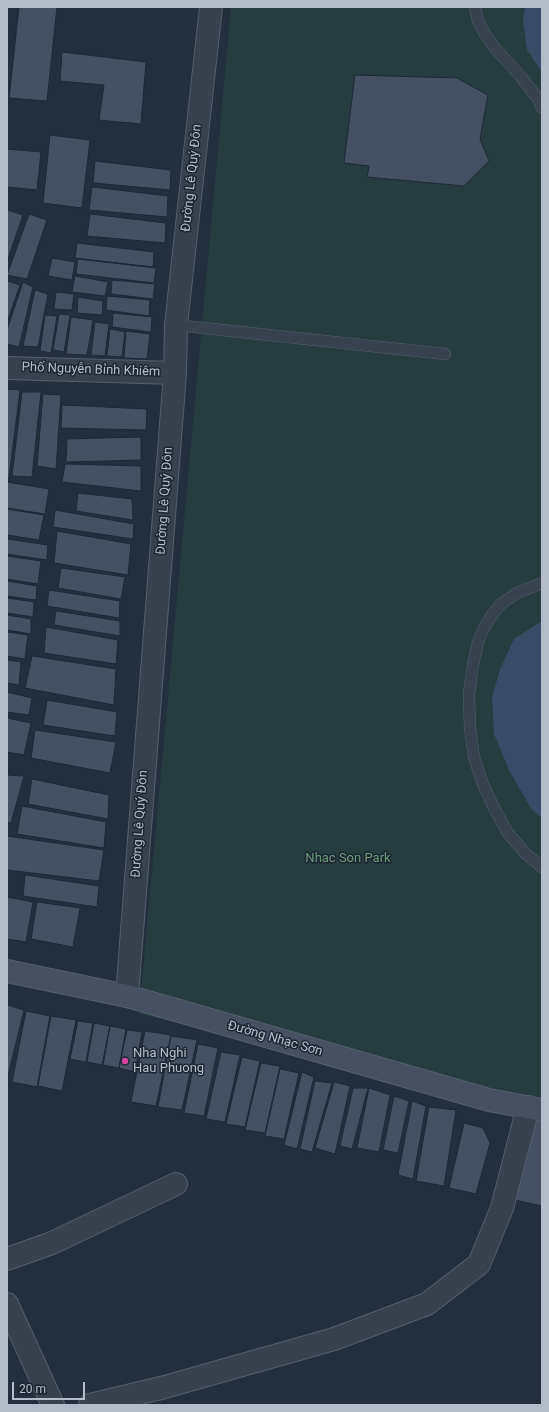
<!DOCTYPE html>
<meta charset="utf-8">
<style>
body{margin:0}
#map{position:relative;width:549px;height:1412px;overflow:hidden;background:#242f3e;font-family:Roboto,sans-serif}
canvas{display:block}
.frame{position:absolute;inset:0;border:8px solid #b4bcc9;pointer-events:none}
.scale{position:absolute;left:12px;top:1382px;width:73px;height:18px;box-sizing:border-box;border:2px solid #b4bcc9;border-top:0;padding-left:5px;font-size:12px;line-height:14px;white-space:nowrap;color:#b4bcc9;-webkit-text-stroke:3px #1d2633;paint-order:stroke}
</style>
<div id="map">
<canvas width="549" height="1412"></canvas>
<div class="frame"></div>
<div class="scale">20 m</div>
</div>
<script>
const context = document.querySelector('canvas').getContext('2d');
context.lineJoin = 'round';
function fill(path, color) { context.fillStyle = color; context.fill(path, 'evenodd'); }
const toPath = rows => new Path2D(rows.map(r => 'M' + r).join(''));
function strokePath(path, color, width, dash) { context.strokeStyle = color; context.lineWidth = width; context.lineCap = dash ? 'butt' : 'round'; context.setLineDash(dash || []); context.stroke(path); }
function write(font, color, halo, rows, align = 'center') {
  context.font = font + ' Roboto,sans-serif'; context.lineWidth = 3; context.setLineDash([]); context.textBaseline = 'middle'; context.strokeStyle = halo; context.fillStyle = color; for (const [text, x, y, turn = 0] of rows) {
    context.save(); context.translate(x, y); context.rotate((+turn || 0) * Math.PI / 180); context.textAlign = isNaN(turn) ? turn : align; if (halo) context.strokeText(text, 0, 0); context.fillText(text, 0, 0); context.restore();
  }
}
const green = toPath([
 [231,7,542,7,542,1099,139,1014]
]);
const water = toPath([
 [525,7,542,7,542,72,527,50,523,22],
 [542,622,542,818,531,809,509,770,494,734,492,698,500,669,514,639,537,624]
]);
const building = toPath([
 [19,7,57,7,47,101,9,98,19,7],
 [62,52,146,62,141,124,99,120,104,85,60,81,62,52],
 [355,75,457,78,488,95,480,139,489,161,464,186,367,177,369,166,344,163,355,75],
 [50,135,90,140,82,208,43,203,50,135],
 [7,149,41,152,37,190,7,187,7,149],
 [95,161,171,170,170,190,93,183,95,161],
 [92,187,168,196,167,217,89,210,92,187],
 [7,210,23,215,7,262,7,210],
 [29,214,47,220,27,279,7,275,29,214],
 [90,214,166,223,165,243,87,236,90,214],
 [77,243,154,252,153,267,75,258,77,243],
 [52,258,75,262,72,280,48,276,52,258],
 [78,259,156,268,154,283,76,274,78,259],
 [75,276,108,282,105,296,72,292,75,276],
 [112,280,155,284,153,299,111,294,112,280],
 [7,281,20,285,7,322,7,281],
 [23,282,33,287,19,347,7,344,7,330,23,282],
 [35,290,48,294,38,347,23,346,35,290],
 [56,292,74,294,72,310,54,309,56,292],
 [107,296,150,300,149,316,106,310,107,296],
 [78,297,103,301,102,315,77,313,78,297],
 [113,313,152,317,151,332,112,327,113,313],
 [59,314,70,315,64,352,53,350,59,314],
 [45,315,57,316,51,353,40,351,45,315],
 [71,317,93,320,87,355,66,354,71,317],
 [95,322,109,324,105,356,91,355,95,322],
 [110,329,125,332,122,357,107,356,110,329],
 [126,331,150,334,147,359,124,358,126,331],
 [7,389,20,390,9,478,7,478,7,389],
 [22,392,41,392,32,477,12,476,22,392],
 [43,394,61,395,56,469,37,466,43,394],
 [62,405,147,409,146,430,61,428,62,405],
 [141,437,141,460,66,462,67,439,141,437],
 [65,464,141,466,141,491,62,482,65,464],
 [7,482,49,489,45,514,7,508,7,482],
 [78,493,132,499,133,520,76,511,78,493],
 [7,509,44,515,39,540,7,535,7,509],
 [55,510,134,524,133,539,53,527,55,510],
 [57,531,131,544,128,575,54,563,57,531],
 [7,539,48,545,47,560,7,554,7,539],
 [7,556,41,561,38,584,7,579,7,556],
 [61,568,125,577,121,599,58,588,61,568],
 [7,581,37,586,36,600,7,596,7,581],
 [49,590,120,601,119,618,47,606,49,590],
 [7,598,34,602,33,617,7,613,7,598],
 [56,611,120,621,120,636,54,625,56,611],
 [7,615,31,619,31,634,7,630,7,615],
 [46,627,118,640,116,664,44,653,46,627],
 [7,632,28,635,25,659,7,656,7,632],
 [32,656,116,669,114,705,25,688,32,656],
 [7,660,21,662,19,685,7,683,7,660],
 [7,692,32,698,29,715,7,712,7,692],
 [47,700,117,712,115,736,43,725,47,700],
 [7,718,31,723,24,755,7,752,7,718],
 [35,730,116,742,110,773,31,758,35,730],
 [7,775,24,776,11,823,7,822,7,775],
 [32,779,109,795,108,819,28,804,32,779],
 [22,806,106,822,104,848,17,834,22,806],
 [7,836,104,850,99,881,7,870,7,836],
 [25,875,99,886,97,907,23,896,25,875],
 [7,897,33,902,26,942,7,939,7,897],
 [37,902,80,908,73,947,31,939,37,902],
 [7,1005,24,1010,7,1080,7,1005],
 [26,1011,50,1016,37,1087,12,1082,26,1011],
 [51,1016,76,1020,62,1091,38,1086,51,1016],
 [78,1021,93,1023,86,1062,70,1059,78,1021],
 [94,1023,110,1026,102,1065,87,1062,94,1023],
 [110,1026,126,1029,119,1068,103,1065,110,1026],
 [127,1030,142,1032,135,1072,119,1068,127,1030],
 [145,1031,171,1035,156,1106,131,1102,145,1031],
 [171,1036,197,1040,182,1110,158,1107,171,1036],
 [198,1044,218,1048,204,1116,184,1113,198,1044],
 [221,1052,240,1055,225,1122,206,1119,221,1052],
 [242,1057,260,1061,245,1127,226,1124,242,1057],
 [261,1063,280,1066,265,1133,245,1130,261,1063],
 [280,1069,299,1073,284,1139,265,1136,280,1069],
 [302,1072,314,1077,297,1149,284,1145,302,1072],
 [315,1081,332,1083,312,1152,300,1149,315,1081],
 [334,1082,350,1086,335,1154,315,1148,334,1082],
 [353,1088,368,1088,352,1149,340,1146,353,1088],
 [369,1088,390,1095,379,1152,357,1148,369,1088],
 [394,1096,409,1101,398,1153,383,1150,394,1096],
 [412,1101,426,1106,413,1179,398,1175,412,1101],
 [429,1107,456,1110,444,1186,416,1181,429,1107],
 [531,1119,542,1122,542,1206,515,1200,531,1119],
 [464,1123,483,1128,490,1143,476,1194,449,1188,464,1123]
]);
const service = toPath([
 [475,7,478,21,485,34,494,47,522,78,538,99,542,108],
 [176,325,445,354],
 [542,583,517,593,501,604,492,615,484,628,478,642,473,665,469,694,470,729,474,757,482,782,494,808,508,833,526,854,542,867]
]);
const minor = toPath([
 [7,368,175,373],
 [127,996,175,373,176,325,211,7],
 [7,1259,52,1243,176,1184],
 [7,1304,53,1405],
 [90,1405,165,1387,334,1339,427,1304,479,1264,502,1208,528,1107]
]);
const secondary = toPath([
 [7,971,127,996,489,1100,542,1110]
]);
const markers = [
 [125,1061,4,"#d1479c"]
];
const streetNames = [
 ["Đường Lê Quý Đôn",192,178,-84],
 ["Phố Nguyễn Bỉnh Khiêm",91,370,2],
 ["Đường Lê Quý Đôn",165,501,-86],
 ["Đường Lê Quý Đôn",140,824,-86],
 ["Đường Nhạc Sơn",275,1039,16]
];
const parkNames = [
 ["Nhac Son Park",348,859]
];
const poiNames = [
 ["Nha Nghi",133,1054],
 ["Hau Phuong",133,1069]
];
fill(green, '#263c3f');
fill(water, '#394c67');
fill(building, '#455162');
strokePath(building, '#1f2835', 1);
strokePath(service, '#565f6c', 12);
strokePath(minor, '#565f6c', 24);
strokePath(secondary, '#565f6c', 24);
strokePath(service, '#38414e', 11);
strokePath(minor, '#38414e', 22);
strokePath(secondary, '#465061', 22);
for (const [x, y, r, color] of markers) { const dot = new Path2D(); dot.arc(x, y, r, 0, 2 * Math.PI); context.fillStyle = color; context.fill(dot); strokePath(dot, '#1d2633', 1.5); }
write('13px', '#b4bcc9', '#1d2633', streetNames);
write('13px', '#6b9a76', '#1d2633', parkNames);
write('13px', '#b4bcc9', '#1d2633', poiNames, 'left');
</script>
